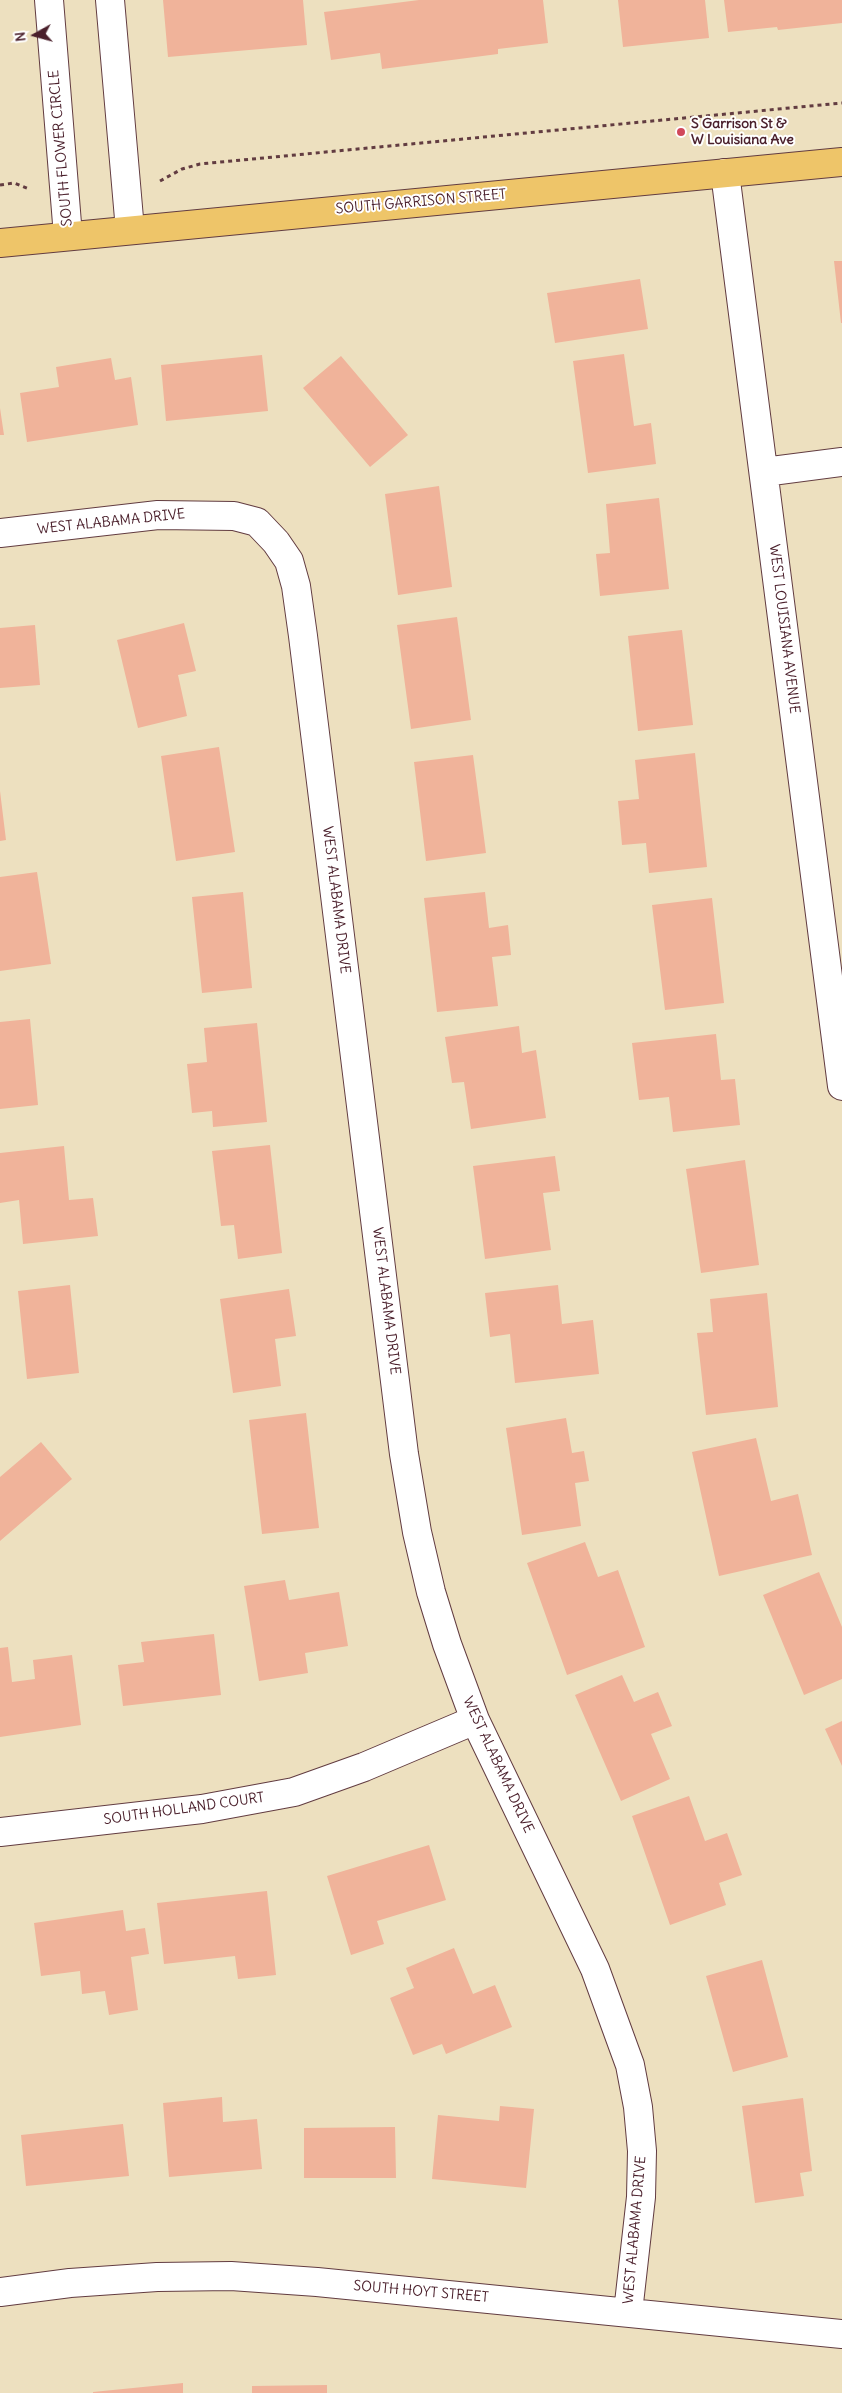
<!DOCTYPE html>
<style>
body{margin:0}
#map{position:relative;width:842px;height:2393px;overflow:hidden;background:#ede0bf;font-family:Delius,sans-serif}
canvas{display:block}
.north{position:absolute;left:10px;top:10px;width:50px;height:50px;-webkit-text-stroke:4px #fff;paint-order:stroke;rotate:263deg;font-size:14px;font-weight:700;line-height:20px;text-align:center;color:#4a1f2b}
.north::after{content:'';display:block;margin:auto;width:18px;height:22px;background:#4a1f2b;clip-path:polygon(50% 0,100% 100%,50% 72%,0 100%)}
</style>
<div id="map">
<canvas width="842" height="2393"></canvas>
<div class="north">N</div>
</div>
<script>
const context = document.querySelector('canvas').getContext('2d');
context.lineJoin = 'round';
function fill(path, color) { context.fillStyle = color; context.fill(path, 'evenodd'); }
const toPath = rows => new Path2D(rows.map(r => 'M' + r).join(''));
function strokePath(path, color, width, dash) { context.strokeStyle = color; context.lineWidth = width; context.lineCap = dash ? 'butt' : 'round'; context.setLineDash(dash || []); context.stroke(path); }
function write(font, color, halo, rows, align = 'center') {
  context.font = font + ' Delius,sans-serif'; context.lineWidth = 4; context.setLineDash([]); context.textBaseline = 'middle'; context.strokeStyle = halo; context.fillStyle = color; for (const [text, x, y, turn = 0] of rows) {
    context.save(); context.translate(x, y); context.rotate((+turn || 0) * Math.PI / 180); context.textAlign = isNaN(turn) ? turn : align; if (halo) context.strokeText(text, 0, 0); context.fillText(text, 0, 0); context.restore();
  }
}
const building = toPath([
 [163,0,303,0,307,45,168,57],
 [419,0,543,0,548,43,498,49,498,54,382,69,380,53,331,60,324,12],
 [618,0,705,0,709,38,623,47],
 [724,0,842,0,842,23,778,30,777,27,728,32],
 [834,261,842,261,842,323,841,323],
 [640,279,648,329,555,343,547,293],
 [624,354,634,426,651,423,656,464,588,473,573,361],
 [262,355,268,411,166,421,161,365],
 [341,356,408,435,370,467,303,388],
 [111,358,115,380,131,377,138,425,27,442,20,393,59,387,56,367],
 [0,408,4,435,0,435],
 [439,486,452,587,398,595,385,494],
 [659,498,669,589,600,596,596,554,610,553,606,504],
 [457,617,471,720,411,729,397,625],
 [184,623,196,671,178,675,187,716,138,728,117,640],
 [35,625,40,685,0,688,0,628],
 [682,630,693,725,638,731,628,636],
 [219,747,235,852,176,861,161,756],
 [695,753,707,867,649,873,646,843,622,845,618,801,639,799,635,760],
 [473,755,486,853,426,861,414,762],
 [0,791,6,840,0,841],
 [37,872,51,964,0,971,0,877],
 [243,892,252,988,202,993,192,897],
 [485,892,489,928,508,925,511,955,492,957,498,1006,437,1012,424,898],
 [712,898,724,1003,665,1010,652,905],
 [30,1019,38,1105,0,1109,0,1022],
 [257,1023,267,1122,213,1127,212,1111,192,1113,187,1064,207,1062,204,1028],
 [519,1026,522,1053,536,1050,546,1118,471,1129,464,1082,452,1083,445,1037],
 [716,1034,721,1080,735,1079,740,1125,673,1132,669,1097,639,1100,632,1043],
 [270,1145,282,1253,238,1259,234,1225,221,1226,212,1151],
 [64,1146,69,1200,93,1198,98,1236,23,1244,19,1200,0,1203,0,1153],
 [555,1156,560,1191,543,1193,551,1250,485,1259,473,1166],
 [745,1160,759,1265,701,1273,686,1169],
 [70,1285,79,1373,27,1379,18,1291],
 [558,1285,562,1324,593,1320,599,1374,515,1383,510,1334,490,1337,485,1293],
 [289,1289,296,1336,275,1339,281,1386,233,1393,220,1299],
 [767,1293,778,1407,706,1415,697,1333,713,1332,710,1299],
 [306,1413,319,1528,262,1534,249,1420],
 [566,1418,572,1453,584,1451,589,1481,575,1483,581,1526,522,1535,506,1428],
 [756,1438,771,1501,798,1494,812,1555,719,1576,692,1452],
 [41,1442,72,1479,0,1541,0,1477],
 [585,1542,598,1577,618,1570,645,1647,567,1675,527,1563],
 [819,1572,842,1627,842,1679,804,1695,763,1595],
 [285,1580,289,1600,339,1592,348,1646,305,1653,308,1673,259,1681,244,1586],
 [214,1634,221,1695,123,1706,118,1665,144,1662,141,1642],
 [8,1647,12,1682,35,1679,33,1660,72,1655,81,1725,0,1737,0,1648],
 [622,1675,634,1702,658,1692,672,1726,651,1734,670,1779,621,1801,575,1695],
 [842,1721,842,1766,825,1729],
 [689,1796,705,1841,727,1833,742,1875,719,1883,726,1905,670,1925,632,1816],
 [429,1845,446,1900,377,1921,384,1944,351,1955,327,1876],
 [267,1891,276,1975,238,1979,235,1956,164,1964,157,1903],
 [123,1910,126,1931,145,1928,149,1954,131,1957,138,2010,109,2015,105,1991,82,1994,80,1971,41,1976,34,1923],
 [454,1948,473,1994,495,1985,512,2027,446,2054,442,2044,413,2055,390,1998,414,1988,406,1968],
 [762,1960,788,2057,733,2072,706,1976],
 [222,2097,223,2122,257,2119,262,2169,169,2177,163,2103],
 [803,2098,812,2171,800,2173,804,2196,755,2203,742,2106],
 [500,2106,534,2109,526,2188,432,2179,438,2115,499,2121],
 [123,2124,129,2176,26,2186,21,2135],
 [395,2127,396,2178,304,2178,304,2128],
 [183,2383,183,2393,93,2393,93,2392],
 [327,2385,327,2393,252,2393,252,2386]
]);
const path = toPath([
 [160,181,182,169,200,164,842,103],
 [0,185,14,183,29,189]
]);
const minor = toPath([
 [49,0,68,236],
 [110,0,130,230],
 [725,173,842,1086],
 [764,472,842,462],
 [0,533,158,515,234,516,257,522,276,542,289,561,296,586,303,636,404,1454,417,1532,431,1592,447,1644,475,1720,595,1969,630,2065,638,2107,642,2151,641,2197,628,2312],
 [0,1832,202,1809,294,1792,364,1767,475,1720],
 [0,2292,70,2283,157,2277,231,2276,317,2282,842,2334]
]);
const major = toPath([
 [0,243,842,162]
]);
const markers = [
 [681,132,5,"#d1495b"]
];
const poiNames = [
 ["S Garrison St &",691,124],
 ["W Louisiana Ave",691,140]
];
const streetNames = [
 ["SOUTH FLOWER CIRCLE",61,148,-95],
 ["SOUTH GARRISON STREET",421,202,-5],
 ["WEST ALABAMA DRIVE",111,522,-6],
 ["WEST LOUISIANA AVENUE",784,629,83],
 ["WEST ALABAMA DRIVE",336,900,83],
 ["WEST ALABAMA DRIVE",386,1301,83],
 ["WEST ALABAMA DRIVE",498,1765,65],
 ["SOUTH HOLLAND COURT",184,1809,-8],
 ["WEST ALABAMA DRIVE",635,2230,-85],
 ["SOUTH HOYT STREET",421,2292,5]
];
fill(building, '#f0b39a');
strokePath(minor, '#623c41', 30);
strokePath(major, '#623c41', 30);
strokePath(path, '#623c41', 3, [4, 4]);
strokePath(minor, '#fff', 28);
strokePath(major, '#eec569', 28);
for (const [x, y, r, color] of markers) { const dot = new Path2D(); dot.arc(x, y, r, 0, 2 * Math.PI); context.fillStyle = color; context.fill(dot); strokePath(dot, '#fff', 2); }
write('bold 14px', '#4a1f2b', '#fff', poiNames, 'left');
write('14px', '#4a1f2b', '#fff', streetNames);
</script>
